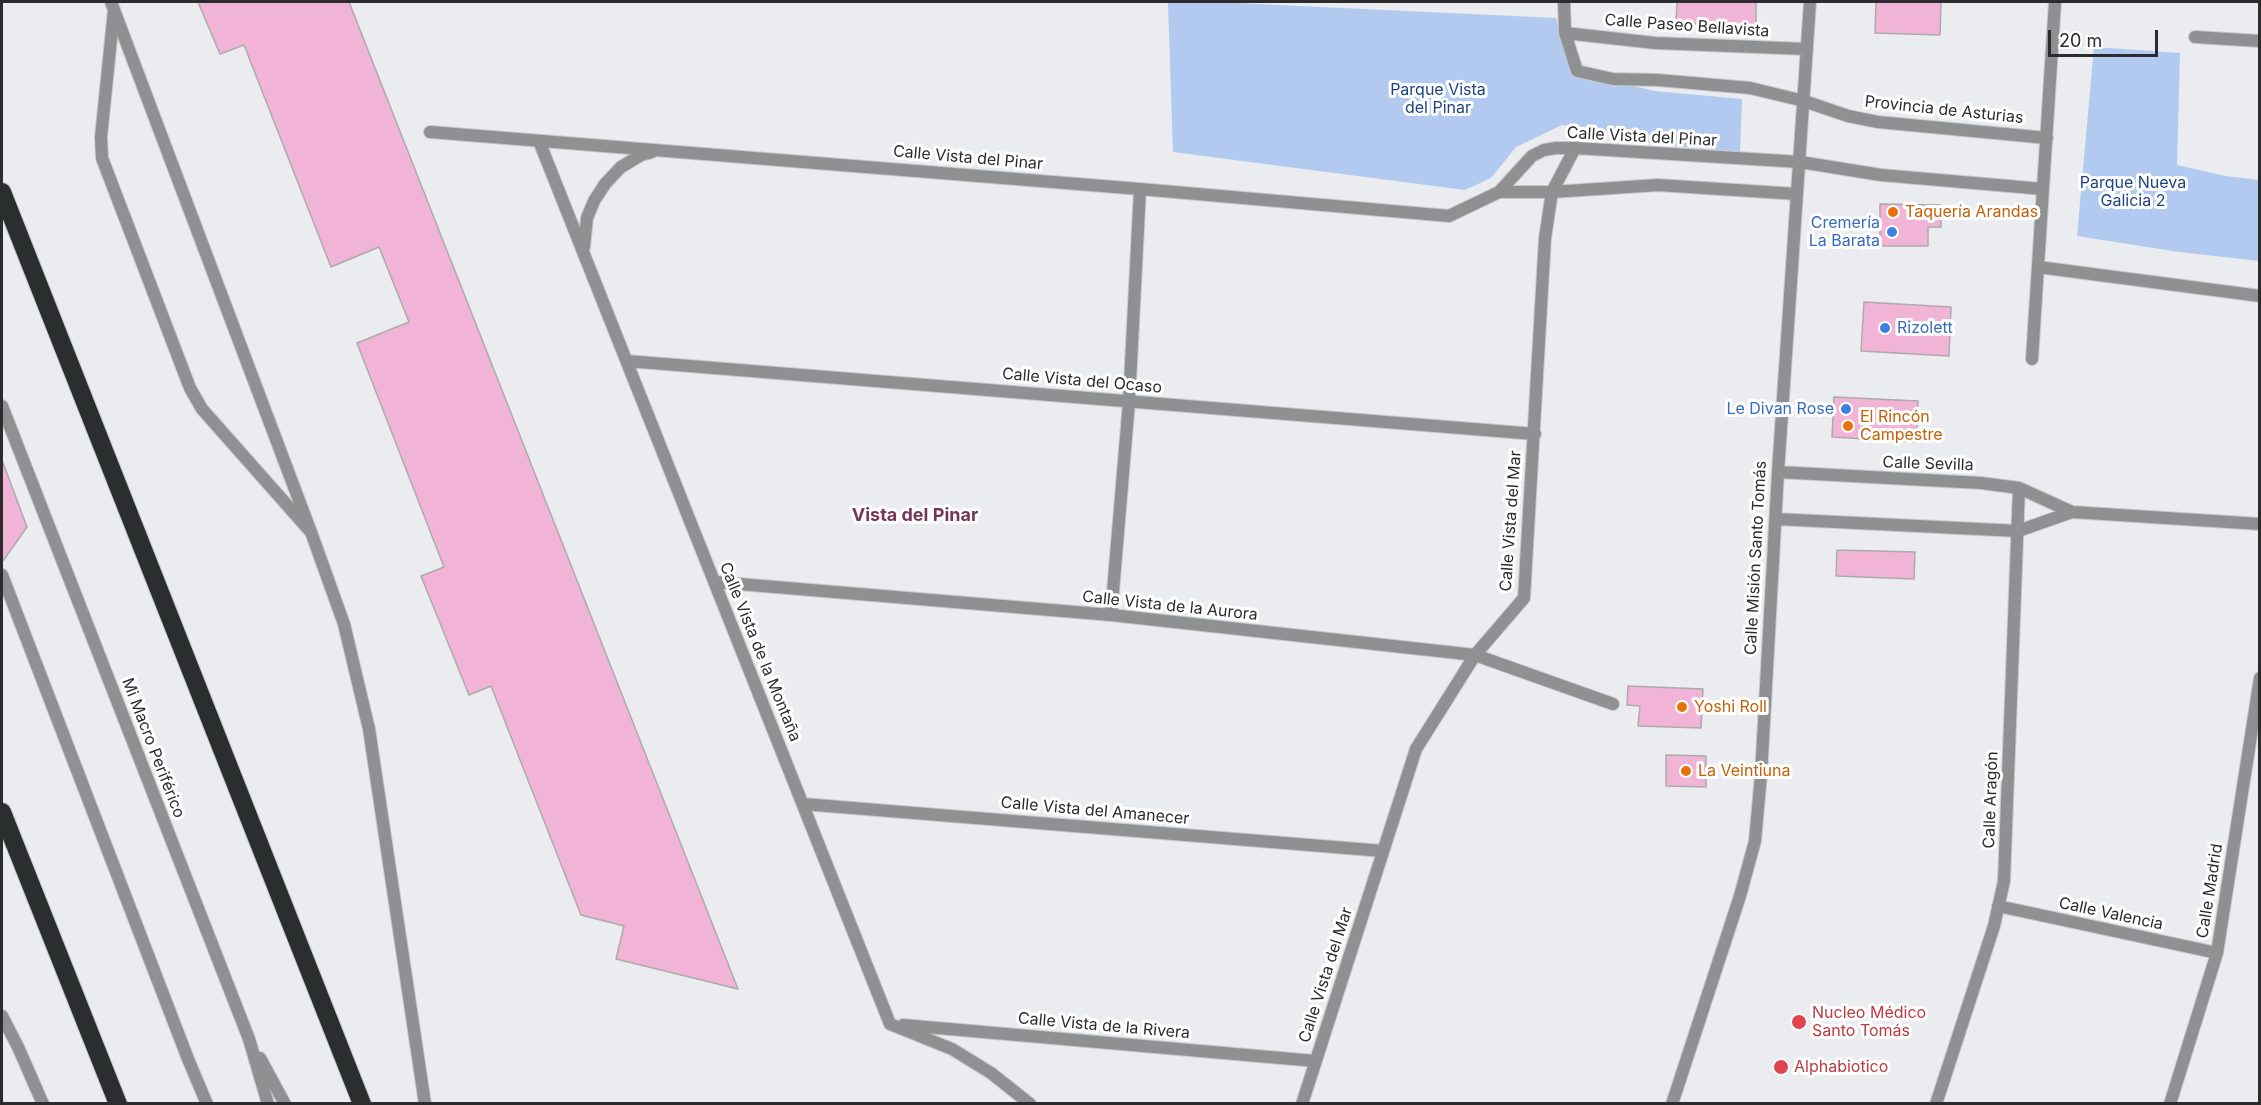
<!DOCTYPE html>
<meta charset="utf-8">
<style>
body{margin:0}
#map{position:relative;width:2261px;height:1105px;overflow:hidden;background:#eaecef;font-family:Inter,sans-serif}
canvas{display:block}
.frame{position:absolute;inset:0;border:3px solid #2c2c2e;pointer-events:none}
.scale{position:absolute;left:2048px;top:30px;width:110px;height:27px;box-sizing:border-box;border:3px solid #2c2c2e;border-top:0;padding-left:8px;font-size:18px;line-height:21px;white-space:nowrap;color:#2c2c2e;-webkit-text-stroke:4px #fff;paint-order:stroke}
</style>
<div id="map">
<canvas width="2261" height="1105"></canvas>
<div class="frame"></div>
<div class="scale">20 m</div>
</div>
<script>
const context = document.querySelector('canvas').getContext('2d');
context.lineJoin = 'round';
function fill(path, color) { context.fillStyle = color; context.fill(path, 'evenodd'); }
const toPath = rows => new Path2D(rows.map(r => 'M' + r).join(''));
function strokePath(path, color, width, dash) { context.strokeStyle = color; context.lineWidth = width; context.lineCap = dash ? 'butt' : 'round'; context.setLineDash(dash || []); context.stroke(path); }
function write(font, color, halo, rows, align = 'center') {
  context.font = font + ' Inter,sans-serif'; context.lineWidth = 6; context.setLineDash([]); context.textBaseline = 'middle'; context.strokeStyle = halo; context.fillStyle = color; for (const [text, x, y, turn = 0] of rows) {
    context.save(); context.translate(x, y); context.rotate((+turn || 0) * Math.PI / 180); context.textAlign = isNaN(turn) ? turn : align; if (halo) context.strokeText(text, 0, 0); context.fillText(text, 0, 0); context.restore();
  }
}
const green = toPath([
 [1168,2,1215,2,1556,18,1565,53,1577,73,1655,91,1742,99,1740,152,1658,145,1595,128,1562,125,1516,147,1491,178,1465,190,1173,152],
 [2094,47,2180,53,2177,165,2226,176,2259,180,2259,261,2179,252,2077,236]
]);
const building = toPath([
 [198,2,349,2,738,989,616,959,624,926,581,915,491,686,469,695,421,576,444,567,357,343,409,322,379,247,331,267,244,45,220,54,198,2],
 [1677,2,1756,2,1756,25,1676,23,1677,2],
 [1876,2,1941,2,1940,35,1875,33,1876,2],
 [1880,204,1941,205,1941,227,1928,227,1928,246,1880,246,1880,204],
 [1864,302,1951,307,1949,356,1861,351,1864,302],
 [1834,397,1918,401,1916,442,1832,437,1834,397],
 [2,460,27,527,3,561,2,558,2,460],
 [1837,550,1915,552,1914,579,1836,576,1837,550],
 [1628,686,1703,689,1701,728,1638,726,1640,706,1627,705,1628,686],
 [1666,755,1706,756,1706,787,1666,786,1666,755]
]);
const lane = toPath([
 [114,10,101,137,102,158,190,388,202,409,310,531],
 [2,406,249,1039,268,1104],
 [2,575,188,1059,207,1104],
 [260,1058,285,1104]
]);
const street = toPath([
 [111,2,311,532,344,624,369,729,425,1104],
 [1564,2,1565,33,1577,71,1613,79,1658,80,1750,88,1804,101,1848,116,1878,122,2047,138],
 [1565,33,1655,43,1806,49],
 [2195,37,2260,41],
 [430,132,1140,189,1449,216,1499,192,1532,156,1544,150,1556,148,1575,148,1800,162,1881,175,2043,189],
 [539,141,890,1024,952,1049,991,1073,1030,1104],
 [1499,192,1552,192,1658,185,1797,194],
 [584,247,587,218,594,201,605,184,621,167,641,155,652,152],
 [2038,267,2260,296],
 [2032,359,2055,2],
 [627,361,1535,434],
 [1778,472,1981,483,2019,488,2072,512,2260,524],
 [1776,519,2018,531,2072,512],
 [715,582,1111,615,1475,655,1613,704],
 [1111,615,1129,402,1140,189],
 [803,804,1383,851],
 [1998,906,2217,953],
 [2,1016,18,1047,43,1104],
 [903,1025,1315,1061],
 [1302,1104,1416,749,1475,655,1524,598,1545,238,1552,192,1575,148],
 [1672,1104,1740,896,1755,841,1761,775,1778,472,1810,2],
 [1936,1104,1994,926,2004,881,2019,488],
 [2170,1104,2217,953,2260,678]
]);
const highway = toPath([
 [2,192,362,1104],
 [2,812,118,1104]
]);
const markers = [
 [1893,212,6,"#e8710a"],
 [1892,232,6,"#3f7fe0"],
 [1885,328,6,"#3f7fe0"],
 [1846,409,6,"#3f7fe0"],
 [1848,426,6,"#e8710a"],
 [1682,707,6,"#e8710a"],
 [1686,771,6,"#e8710a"],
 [1799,1022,8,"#e0444e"],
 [1781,1067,8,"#e0444e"]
];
const streetNames = [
 ["Calle Paseo Bellavista",1687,26,4],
 ["Provincia de Asturias",1944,110,6],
 ["Calle Vista del Pinar",1642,137,3],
 ["Calle Vista del Pinar",968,158,5],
 ["Calle Vista del Ocaso",1082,381,5],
 ["Calle Sevilla",1928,464,2],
 ["Calle Vista del Mar",1511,521,-86],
 ["Calle Misión Santo Tomás",1756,558,-87],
 ["Calle Vista de la Aurora",1170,606,6],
 ["Calle Vista de la Montaña",760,652,68],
 ["Mi Macro Periférico",153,748,69],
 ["Calle Aragón",1991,800,-88],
 ["Calle Vista del Amanecer",1095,811,5],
 ["Calle Madrid",2210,891,-81],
 ["Calle Valencia",2111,914,12],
 ["Calle Vista del Mar",1326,975,-72],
 ["Calle Vista de la Rivera",1104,1026,5]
];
const parkNames = [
 ["Parque Vista",1438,90],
 ["del Pinar",1438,108],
 ["Parque Nueva",2133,183],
 ["Galicia 2",2133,201]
];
const foodNames = [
 ["Taquería Arandas",1905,212],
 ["El Rincón",1860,417],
 ["Campestre",1860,435],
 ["Yoshi Roll",1694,707],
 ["La Veintiuna",1698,771]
];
const shopNames = [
 ["Cremería",1880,223],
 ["La Barata",1880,241],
 ["Rizolett",1897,328,"left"],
 ["Le Divan Rose",1834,409]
];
const healthNames = [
 ["Nucleo Médico",1812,1013],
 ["Santo Tomás",1812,1031],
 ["Alphabiotico",1794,1067]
];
const neighbourhoodNames = [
 ["Vista del Pinar",915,516]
];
fill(green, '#b2caef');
fill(building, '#f1b4d7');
strokePath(building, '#adaaac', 1.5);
strokePath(lane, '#c8c9cc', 14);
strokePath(street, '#c8c9cc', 14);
strokePath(highway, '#c8c9cc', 20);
strokePath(lane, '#8e9091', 12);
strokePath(street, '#8e9091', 12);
strokePath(highway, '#2b2e2f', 18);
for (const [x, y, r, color] of markers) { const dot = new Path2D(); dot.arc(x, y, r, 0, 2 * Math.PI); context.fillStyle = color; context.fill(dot); strokePath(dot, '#fff', 2); }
write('16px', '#2c2c2e', '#fff', streetNames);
write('16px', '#1e4381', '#fff', parkNames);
write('16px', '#c56008', '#fff', foodNames, 'left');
write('16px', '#366cbe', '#fff', shopNames, 'right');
write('16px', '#be3a42', '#fff', healthNames, 'left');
write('bold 18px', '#773659', '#fff', neighbourhoodNames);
</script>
